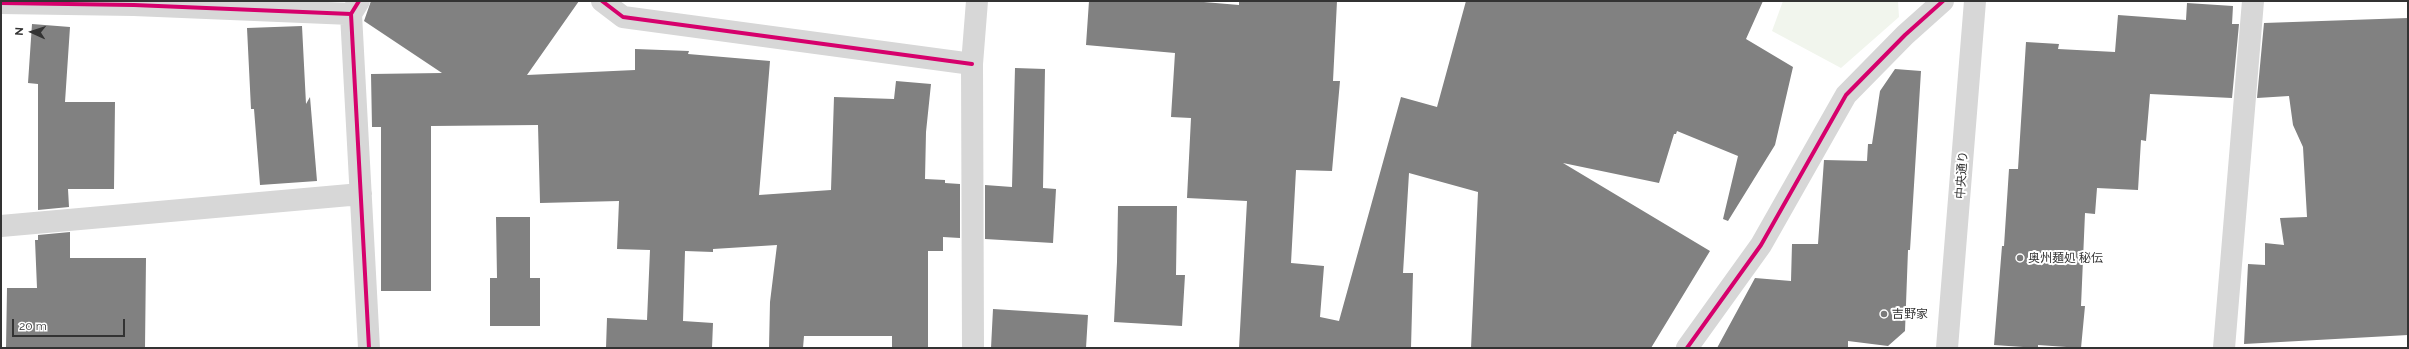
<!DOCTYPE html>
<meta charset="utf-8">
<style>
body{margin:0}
#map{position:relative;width:2409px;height:349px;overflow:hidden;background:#fff;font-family:Raleway,sans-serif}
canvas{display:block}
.frame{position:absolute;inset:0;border:2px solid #333;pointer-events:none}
.north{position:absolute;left:12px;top:12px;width:40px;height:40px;-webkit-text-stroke:3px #fff;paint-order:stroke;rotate:273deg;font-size:11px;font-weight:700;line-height:16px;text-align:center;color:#333}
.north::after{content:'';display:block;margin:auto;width:14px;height:18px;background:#333;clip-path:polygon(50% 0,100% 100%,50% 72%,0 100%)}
.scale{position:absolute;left:12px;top:319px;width:113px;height:18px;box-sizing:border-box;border:2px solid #333;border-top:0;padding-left:5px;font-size:12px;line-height:14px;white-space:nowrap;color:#333;-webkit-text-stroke:3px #fff;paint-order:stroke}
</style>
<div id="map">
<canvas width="2409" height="349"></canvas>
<div class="frame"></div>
<div class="north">N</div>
<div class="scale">20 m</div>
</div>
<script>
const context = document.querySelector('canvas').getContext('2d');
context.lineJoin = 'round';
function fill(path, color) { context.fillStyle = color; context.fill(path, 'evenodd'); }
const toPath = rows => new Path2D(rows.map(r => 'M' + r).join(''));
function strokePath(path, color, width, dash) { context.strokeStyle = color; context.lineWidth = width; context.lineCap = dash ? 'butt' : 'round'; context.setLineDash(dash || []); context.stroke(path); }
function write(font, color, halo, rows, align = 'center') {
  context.font = font + ' Raleway,"Noto Sans JP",sans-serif'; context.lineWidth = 4; context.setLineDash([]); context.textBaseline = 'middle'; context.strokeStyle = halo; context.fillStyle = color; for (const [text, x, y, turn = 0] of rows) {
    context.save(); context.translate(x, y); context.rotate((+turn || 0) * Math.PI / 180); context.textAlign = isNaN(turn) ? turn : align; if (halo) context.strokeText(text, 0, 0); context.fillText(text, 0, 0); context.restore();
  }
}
const green = toPath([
 [1783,1,1898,1,1899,17,1841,68,1772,31]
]);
const building = toPath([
 [371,1,579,1,527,75,635,70,635,49,689,51,688,54,770,61,759,195,831,190,834,97,894,99,896,81,931,84,926,132,925,179,945,180,945,183,960,184,960,238,943,237,943,251,928,251,928,348,892,348,892,336,804,336,803,348,769,348,770,302,777,245,713,249,713,252,685,251,683,321,713,323,712,348,606,348,607,318,647,320,650,250,617,249,619,201,540,203,538,125,431,126,431,291,381,291,381,127,372,127,371,74,442,73,364,21],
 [1089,1,1192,1,1239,5,1239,1,1337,1,1333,81,1340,81,1332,171,1296,170,1291,263,1324,266,1320,317,1339,321,1401,97,1437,107,1466,1,1763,1,1746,39,1793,67,1775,145,1728,221,1723,219,1738,156,1677,131,1676,134,1674,134,1659,183,1563,163,1710,251,1651,348,1471,348,1478,192,1409,173,1403,273,1413,273,1411,348,1239,348,1247,201,1187,198,1191,118,1171,117,1175,53,1086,45],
 [2187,3,2233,6,2232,24,2239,24,2232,98,2150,94,2146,141,2141,140,2138,190,2097,188,2095,214,2085,213,2081,306,2085,306,2081,348,2038,345,2038,348,1994,345,2002,246,2004,246,2009,169,2018,169,2026,42,2059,44,2058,49,2115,52,2118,15,2186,20],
 [2408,18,2408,335,2244,344,2248,264,2265,265,2265,243,2284,245,2280,218,2307,217,2303,147,2293,125,2289,96,2257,98,2264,23],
 [32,24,70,27,65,102,115,102,114,189,68,189,69,207,38,210,38,84,28,83],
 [302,26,306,104,310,97,317,181,260,185,254,109,251,109,247,28],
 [1015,68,1045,69,1043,188,1056,189,1053,243,985,239,985,185,1012,187],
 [1895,69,1921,71,1910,250,1908,250,1905,331,1888,346,1848,341,1848,348,1717,348,1755,278,1791,281,1792,244,1818,244,1824,160,1867,161,1868,144,1872,144,1880,91],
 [1118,206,1177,206,1176,275,1185,275,1182,326,1114,322,1117,262],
 [496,217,530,217,530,278,540,278,540,326,490,326,490,278,497,278],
 [70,232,70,258,146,258,145,348,6,348,7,288,37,288,35,240,38,240,38,235],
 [993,309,1088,315,1086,348,991,348]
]);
const minor = toPath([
 [359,1,351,14,369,348],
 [602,1,623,17,972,64],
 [1,3,134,5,351,14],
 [1,226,361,194],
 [973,348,972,64,977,1],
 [1687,348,1761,245,1846,95,1905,35,1943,1],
 [1947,348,1975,1],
 [2224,348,2253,1]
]);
const cycleway = toPath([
 [359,1,351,14,369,348],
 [602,1,623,17,972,64],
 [1,3,134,5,351,14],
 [1687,348,1761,245,1846,95,1905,35,1943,1]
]);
const markers = [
 [2020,258,4,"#7a7a7a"],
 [1884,314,4,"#7a7a7a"]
];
const streetNames = [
 ["中央通り",1962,175,-86]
];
const poiNames = [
 ["奥州麺処 秘伝",2028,258],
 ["吉野家",1892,314]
];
fill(green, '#f1f5ed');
fill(building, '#818181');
strokePath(minor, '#d7d7d7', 22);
strokePath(cycleway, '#d6006c', 4);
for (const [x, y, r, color] of markers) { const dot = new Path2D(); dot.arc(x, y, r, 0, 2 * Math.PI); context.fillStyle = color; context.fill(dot); strokePath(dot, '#fff', 1.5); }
write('12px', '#333', '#fff', streetNames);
write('12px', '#333', '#fff', poiNames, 'left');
</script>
